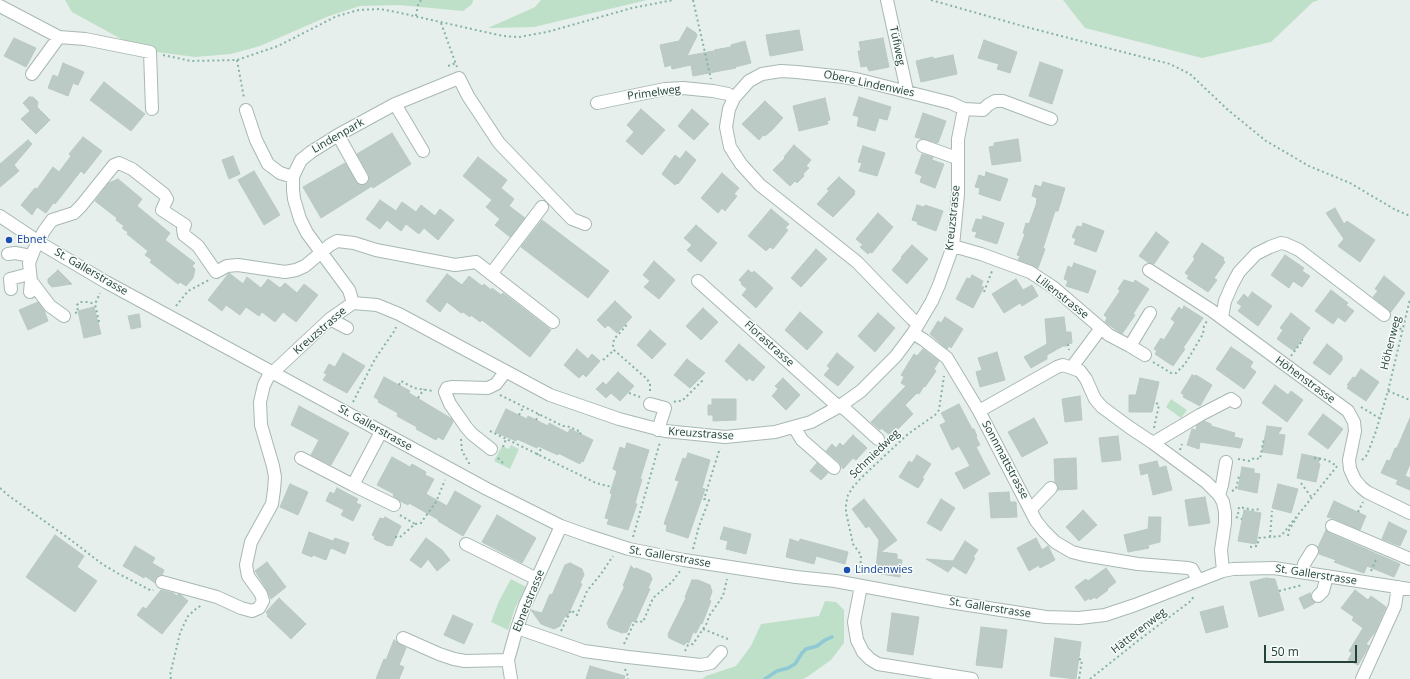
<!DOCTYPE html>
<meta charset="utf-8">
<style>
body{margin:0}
#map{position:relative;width:1410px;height:679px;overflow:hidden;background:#e6efeb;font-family:"Open Sans",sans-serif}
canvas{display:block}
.scale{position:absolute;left:1264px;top:645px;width:93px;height:18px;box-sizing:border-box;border:2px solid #24423a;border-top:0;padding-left:5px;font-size:12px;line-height:14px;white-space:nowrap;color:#24423a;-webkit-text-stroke:3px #f7fbf9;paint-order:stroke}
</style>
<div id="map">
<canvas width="1410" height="679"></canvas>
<div class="scale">50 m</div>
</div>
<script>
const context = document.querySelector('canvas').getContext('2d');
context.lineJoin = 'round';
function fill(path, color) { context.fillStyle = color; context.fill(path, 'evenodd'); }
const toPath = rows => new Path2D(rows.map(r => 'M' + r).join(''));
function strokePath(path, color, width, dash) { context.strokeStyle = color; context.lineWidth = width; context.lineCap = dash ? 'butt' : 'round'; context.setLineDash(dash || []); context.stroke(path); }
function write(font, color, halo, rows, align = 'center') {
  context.font = font + ' "Open Sans",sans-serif'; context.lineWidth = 3; context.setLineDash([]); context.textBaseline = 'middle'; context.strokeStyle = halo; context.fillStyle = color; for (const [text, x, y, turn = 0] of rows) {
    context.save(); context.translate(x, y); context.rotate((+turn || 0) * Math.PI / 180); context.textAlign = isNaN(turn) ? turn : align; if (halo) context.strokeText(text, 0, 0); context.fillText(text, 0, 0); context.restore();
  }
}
const green = toPath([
 [65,0,473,0,472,4,463,11,399,5,360,6,329,16,260,46,231,54,195,57,141,50,72,12],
 [541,0,647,0,534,27,488,28,535,7],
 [1063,0,1319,0,1313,2,1271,42,1202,58,1085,28],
 [1171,399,1187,410,1181,418,1166,407],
 [511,445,519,449,510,469,494,461,502,446,509,449],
 [511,579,526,587,515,608,508,630,491,622,499,601],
 [825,601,836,602,844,610,844,643,831,660,807,677,803,679,702,679,706,676,736,666,751,646,761,624,819,616]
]);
const stream = toPath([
 [765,679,777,671,788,668,795,664,802,653,806,649,817,646,825,640,832,637]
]);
const building = toPath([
 [687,27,696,33,697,36,687,56,713,51,715,58,716,58,714,50,731,47,731,45,745,41,751,63,735,67,736,68,693,76,691,65,672,69,671,65,665,67,660,45,679,41,687,27],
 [799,30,803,50,770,56,766,35,799,30],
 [14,38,36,48,26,67,4,56,14,38],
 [883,38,889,67,869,71,867,66,861,67,858,51,861,51,859,42,883,38],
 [984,40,1017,52,1010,73,997,69,999,64,978,58,984,40],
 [953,55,957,74,921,82,916,61,933,57,933,59,953,55],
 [1040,62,1063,70,1052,104,1029,96,1040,62],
 [63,63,84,72,78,85,73,83,68,96,48,88,53,75,58,77,63,63],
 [104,82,145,114,131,131,90,100,104,82],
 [29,97,33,97,38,102,37,107,50,120,36,134,21,119,30,111,23,103,29,97],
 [859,97,891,107,887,120,879,118,875,131,857,126,859,117,853,115,859,97],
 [825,98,830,120,827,121,828,124,799,131,793,106,825,98],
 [765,101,783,118,772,130,765,136,763,135,759,140,742,124,765,101],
 [641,109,665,130,642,155,626,141,634,132,627,125,641,109],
 [692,109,709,124,694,140,678,126,692,109],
 [923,113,946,121,938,143,915,137,923,113],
 [392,133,411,164,373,188,372,186,321,218,303,187,345,163,358,184,362,185,366,184,369,181,369,175,357,154,392,133],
 [83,137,102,151,84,174,81,171,55,204,54,202,46,213,37,207,32,215,21,205,35,188,37,189,53,167,59,172,71,156,69,154,83,137],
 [1018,139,1021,161,992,165,989,147,994,146,994,143,1018,139],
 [28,140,32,144,14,165,19,171,0,187,0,164,28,140],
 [794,145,811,160,806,166,809,168,803,174,804,176,797,183,795,181,790,186,773,170,785,158,784,157,794,145],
 [863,146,885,153,877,176,859,171,862,163,858,162,863,146],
 [686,151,696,160,678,184,677,183,675,185,662,174,675,155,680,159,686,151],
 [922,154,933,157,932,160,944,164,935,188,920,182,922,176,915,173,922,154],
 [233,156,240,174,229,179,222,160,233,156],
 [478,157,507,180,501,188,514,199,509,206,525,218,510,237,495,225,500,219,486,207,492,200,463,176,478,157],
 [254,171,280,215,264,225,238,180,254,171],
 [986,172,1008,179,1000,201,979,194,980,188,975,187,979,175,985,177,986,172],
 [722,173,739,188,734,194,737,196,725,211,722,208,718,213,701,198,722,173],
 [839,177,855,191,854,193,855,194,833,217,817,204,829,191,827,189,839,177],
 [118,179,142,199,137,206,170,233,165,240,195,263,192,266,195,269,193,278,186,286,180,282,178,284,150,262,152,260,145,255,148,251,127,234,128,232,122,228,124,226,116,220,117,218,95,201,109,183,118,179],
 [1043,182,1065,188,1058,211,1055,211,1043,248,1045,249,1038,268,1018,260,1020,256,1017,255,1025,234,1023,233,1026,223,1029,224,1036,205,1037,198,1032,196,1035,185,1041,187,1043,182],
 [380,200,396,211,402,202,416,212,421,205,435,216,440,209,454,220,438,240,424,228,419,234,406,224,401,231,387,220,380,229,366,219,380,200],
 [917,205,924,207,925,205,943,211,936,231,917,224,918,222,912,220,917,205],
 [1335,208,1344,224,1347,221,1375,240,1360,262,1338,246,1344,239,1326,213,1335,208],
 [771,209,789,224,785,228,788,230,773,249,770,247,766,251,748,236,771,209],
 [878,213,893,227,872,253,870,252,868,254,860,247,863,245,856,239,878,213],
 [983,216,1004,223,997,244,975,237,977,232,972,231,976,219,982,220,983,216],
 [542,220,609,271,588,298,521,247,542,220],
 [1083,223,1104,231,1096,252,1074,244,1076,239,1072,237,1077,226,1082,227,1083,223],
 [696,225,717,243,701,262,687,250,692,245,684,238,696,225],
 [1156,232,1169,242,1154,264,1149,263,1139,256,1156,232],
 [1202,243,1224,258,1223,260,1225,262,1214,278,1217,280,1208,292,1187,278,1189,276,1185,273,1195,259,1193,257,1202,243],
 [912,245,928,259,907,284,892,270,902,258,901,257,912,245],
 [816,249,827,259,801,287,791,278,816,249],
 [1285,255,1304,268,1302,271,1310,276,1302,287,1293,281,1289,288,1271,275,1285,255],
 [654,261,675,280,659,299,644,287,650,281,643,275,654,261],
 [1074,263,1096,271,1088,293,1066,286,1068,281,1064,279,1068,266,1072,268,1074,263],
 [58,270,72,284,52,287,48,283,48,279,58,270],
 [748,270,752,273,754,271,773,288,756,308,742,295,747,289,741,284,742,283,739,280,748,270],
 [229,273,243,284,247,277,261,288,268,279,280,288,285,283,297,293,304,284,318,295,296,322,283,312,275,322,262,312,259,316,246,307,240,315,226,305,222,311,208,300,229,273],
 [447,274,462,285,469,276,482,286,484,284,491,290,492,288,501,295,503,293,551,330,530,357,482,320,480,322,471,315,470,317,463,312,461,313,447,302,440,312,426,301,447,274],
 [972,275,983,281,981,286,984,287,973,308,956,299,967,278,970,279,972,275],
 [1384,276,1405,293,1391,312,1373,297,1378,291,1375,289,1384,276],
 [1016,279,1023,290,1032,285,1038,296,1022,306,1020,303,1004,313,992,294,1016,279],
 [1124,280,1134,283,1135,280,1149,289,1133,314,1135,315,1122,334,1105,322,1107,318,1104,315,1120,291,1118,289,1124,280],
 [1331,290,1348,303,1346,305,1354,311,1345,322,1338,317,1333,324,1315,311,1331,290],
 [1252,292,1272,306,1258,326,1238,311,1242,306,1237,303,1244,294,1248,298,1252,292],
 [615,301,632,317,617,333,608,325,605,328,597,320,615,301],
 [38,302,44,310,48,321,28,330,19,310,38,302],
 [1184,306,1203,318,1183,348,1185,349,1173,366,1155,354,1157,351,1154,349,1161,338,1164,340,1174,324,1175,322,1171,319,1179,307,1182,310,1184,306],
 [94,307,101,334,84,338,78,311,94,307],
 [703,308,718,322,701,340,686,326,703,308],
 [800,312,823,332,807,350,785,330,800,312],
 [878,313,895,328,875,352,858,336,878,313],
 [1291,313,1310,328,1294,351,1277,339,1283,330,1280,328,1291,313],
 [139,314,141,327,131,329,128,316,139,314],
 [945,317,963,329,951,348,949,346,947,349,930,334,938,321,941,323,945,317],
 [1064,317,1066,332,1071,332,1072,343,1067,344,1067,346,1063,346,1047,355,1047,359,1031,368,1024,357,1047,344,1045,319,1064,317],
 [650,330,666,344,652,359,637,345,650,330],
 [739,344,765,367,753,381,749,378,747,381,725,361,739,344],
 [1327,344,1342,356,1342,360,1330,375,1313,363,1327,344],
 [1231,347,1253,362,1250,367,1256,372,1244,389,1216,369,1231,347],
 [577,349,588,359,592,354,600,361,586,377,583,374,579,378,564,365,577,349],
 [923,349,939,361,934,369,936,371,925,387,924,386,919,394,917,393,905,405,913,414,891,436,881,428,880,430,871,422,906,386,901,383,904,377,901,375,914,354,917,356,923,349],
 [997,352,1005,380,980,387,976,372,982,370,978,358,997,352],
 [343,353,365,366,347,393,323,380,327,374,324,373,329,364,335,367,343,353],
 [837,353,854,367,838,386,824,375,830,368,827,366,837,353],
 [687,359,705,373,690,388,674,375,687,359],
 [1361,369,1379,382,1366,401,1347,388,1349,386,1347,385,1353,377,1355,378,1361,369],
 [618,372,634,386,620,401,611,393,606,398,596,389,603,382,606,385,618,372],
 [1192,375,1195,376,1196,375,1212,385,1200,406,1183,397,1184,395,1181,393,1192,375],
 [384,377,410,391,409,393,452,419,453,422,443,440,438,437,436,440,416,429,417,427,397,416,398,413,378,402,379,400,374,397,384,377],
 [783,378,800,395,786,410,772,396,778,389,775,386,783,378],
 [1140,378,1159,382,1152,412,1129,412,1129,395,1136,395,1140,378],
 [1275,385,1288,395,1291,391,1303,400,1287,422,1262,403,1275,385],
 [1080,396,1082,420,1065,422,1062,399,1080,396],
 [712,399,736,399,736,420,713,421,713,415,708,415,708,405,712,405,712,399],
 [959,404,972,429,974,429,977,436,976,437,980,445,976,447,990,474,964,489,955,473,970,466,959,446,952,450,940,425,946,422,941,413,959,404],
 [299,406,349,433,331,465,311,455,319,440,291,425,299,406],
 [506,409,527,419,528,416,548,426,549,423,568,433,570,429,593,440,583,462,581,461,580,464,558,453,558,455,538,446,537,448,517,439,516,441,495,432,506,409],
 [1323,414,1343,429,1328,449,1308,434,1323,414],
 [1034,418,1048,443,1022,457,1008,432,1034,418],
 [1410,418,1410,464,1405,476,1410,478,1410,490,1396,484,1398,480,1381,473,1387,460,1390,461,1395,448,1397,448,1410,418],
 [1204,421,1211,424,1211,426,1235,433,1234,437,1243,439,1240,448,1200,442,1199,449,1187,445,1192,429,1196,430,1197,425,1204,421],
 [1267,426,1282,428,1278,434,1285,435,1282,455,1262,452,1267,426],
 [853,435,867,448,856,460,853,458,843,469,839,462,826,451,832,444,836,448,840,443,843,446,853,435],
 [1118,436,1121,460,1102,462,1099,438,1118,436],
 [627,443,649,450,640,479,642,479,635,503,637,504,628,530,607,524,609,519,605,518,612,494,610,493,617,471,613,469,620,447,625,449,627,443],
 [688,453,710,460,702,488,705,489,688,538,666,531,667,525,664,524,679,481,675,480,683,458,686,459,688,453],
 [1302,454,1321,458,1318,463,1320,464,1316,482,1297,478,1302,454],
 [917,455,931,464,922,478,924,479,918,488,899,477,909,461,912,463,917,455],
 [392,457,410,467,412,464,426,472,425,475,434,479,426,494,447,506,455,491,481,506,463,536,438,521,439,520,409,503,408,505,400,501,393,496,394,494,377,485,392,457],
 [1076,458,1077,489,1058,490,1058,486,1055,482,1054,459,1076,458],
 [1157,461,1159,468,1166,466,1172,490,1153,495,1148,473,1141,475,1139,465,1157,461],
 [817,463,828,473,821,480,810,471,817,463],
 [1242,467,1254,469,1254,473,1260,474,1257,493,1238,489,1242,467],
 [290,484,308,492,298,515,280,507,290,484],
 [1278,484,1298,489,1291,513,1272,508,1278,484],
 [337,488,358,499,356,503,361,505,353,521,341,515,344,510,326,501,330,492,334,494,337,488],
 [1009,492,1010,502,1016,502,1017,517,991,518,989,493,1009,492],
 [1205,497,1210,523,1189,526,1185,500,1205,497],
 [864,499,897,540,881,552,897,554,897,559,902,560,900,577,881,574,881,568,876,568,879,540,869,526,866,528,852,509,864,499],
 [941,499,955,508,941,531,927,523,941,499],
 [1334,501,1366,516,1360,530,1335,519,1327,517,1334,501],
 [1083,510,1097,525,1079,541,1066,527,1083,510],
 [1244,510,1261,513,1256,544,1238,541,1244,510],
 [497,515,536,538,522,563,482,542,497,515],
 [385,517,401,526,392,546,389,545,388,546,374,539,375,537,372,535,380,518,384,519,385,517],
 [1149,517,1161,517,1160,542,1148,545,1149,548,1128,552,1124,535,1148,529,1149,517],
 [1389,522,1407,531,1400,546,1382,539,1389,522],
 [724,527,751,534,746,554,726,549,728,541,720,539,724,527],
 [1326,530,1329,533,1400,564,1394,577,1367,566,1364,573,1334,562,1336,560,1319,554,1318,547,1326,530],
 [309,532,333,541,335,538,349,543,345,554,331,548,331,547,326,560,313,555,312,557,302,553,309,532],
 [55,535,84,556,77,567,97,581,75,612,26,577,55,535],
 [426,538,442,550,450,560,437,571,428,559,421,568,410,560,426,538],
 [1036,538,1042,550,1048,546,1055,560,1040,568,1039,565,1029,571,1017,548,1036,538],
 [790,539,799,542,800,539,848,552,845,564,816,556,814,564,786,557,790,539],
 [965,541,978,550,973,557,975,558,966,574,953,566,948,572,926,559,953,561,965,541],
 [135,546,155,558,152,563,164,570,162,575,156,577,155,583,145,576,144,578,123,566,135,546],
 [267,562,286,587,271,599,267,590,255,571,267,562],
 [570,563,582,569,584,575,580,583,582,584,567,617,565,616,560,626,554,629,541,624,531,610,542,613,550,594,552,595,565,565,570,563],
 [631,566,634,569,636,568,650,574,652,579,648,588,650,589,635,622,632,621,627,632,622,633,609,628,607,623,625,586,623,586,631,566],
 [1106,568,1116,582,1107,589,1108,590,1096,599,1095,597,1090,600,1089,598,1085,601,1075,587,1086,579,1088,581,1106,568],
 [1266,578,1275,579,1284,610,1259,617,1250,582,1266,578],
 [692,580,698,580,710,585,712,592,709,600,711,601,702,624,701,623,696,633,693,632,689,643,687,642,684,645,669,638,668,634,686,598,685,597,692,580],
 [161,590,173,593,177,596,178,594,181,595,188,601,162,634,137,615,143,607,146,609,161,590],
 [1355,590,1368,600,1371,596,1386,607,1375,632,1366,644,1369,646,1358,665,1348,660,1352,653,1349,651,1363,628,1352,620,1354,617,1341,608,1355,590],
 [1310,593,1311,598,1315,603,1304,609,1299,598,1310,593],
 [279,598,306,624,291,639,267,616,268,615,266,612,279,598],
 [1223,606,1228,627,1206,633,1200,612,1223,606],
 [892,613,919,617,913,655,887,651,892,613],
 [453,615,473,624,464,644,444,635,453,615],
 [981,627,1007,630,1002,668,976,665,981,627],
 [1055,638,1081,642,1076,679,1050,676,1055,638],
 [394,640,406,648,399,665,404,667,399,679,376,679,384,659,386,660,394,640],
 [590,666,625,676,624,679,586,679,590,666]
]);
const path = toPath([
 [693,0,711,79],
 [931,0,1026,27,1170,64,1190,74,1228,110,1266,141,1309,166,1350,183,1394,209,1410,216],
 [416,16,418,5,421,0],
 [441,23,457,67],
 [163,55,191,61,237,60,278,46,337,16,359,10,380,9,396,12,503,36,519,37,547,32,632,8,673,0],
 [237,60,244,98],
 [448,66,456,63],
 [984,292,992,271],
 [176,306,188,291,209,280],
 [75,313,78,312,77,305,80,302,88,302,95,304],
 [1394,320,1402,331],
 [99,322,95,304,100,293],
 [625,325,626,326,614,339,613,345,614,350,647,379,650,384,650,393],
 [1068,344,1069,350],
 [1291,356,1303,340,1302,340],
 [603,360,614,350],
 [1153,362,1171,373,1176,373,1185,364,1203,334,1204,326,1207,321],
 [399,385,401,381,414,388,433,391],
 [1388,391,1410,400],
 [629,393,640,397],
 [500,395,563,426,567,426,581,432,580,434],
 [418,398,424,389],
 [353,402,375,359,395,330,396,327],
 [674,402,676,401,682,401,702,381,700,379],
 [1361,407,1379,418],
 [519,415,524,406],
 [536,420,539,414],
 [1154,428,1159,405,1155,402],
 [490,431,582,476,596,483,612,487],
 [461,439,462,451,469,463,469,466],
 [503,447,506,439],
 [1180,450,1182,444],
 [537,455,541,449],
 [498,458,503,463],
 [1314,458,1327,460,1337,466],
 [1238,459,1250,461,1254,458,1260,459,1264,438],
 [1362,460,1367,455,1376,431,1388,391,1410,299],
 [1301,483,1312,498],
 [0,488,9,496,71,540,102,564,119,574,152,591,153,590],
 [1232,491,1236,489,1239,476],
 [1358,512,1363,502],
 [1238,514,1239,507,1254,510,1261,509],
 [400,515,415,524],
 [1236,517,1242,519],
 [1288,536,1289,530,1297,517],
 [395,537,400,537,415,524,421,523,423,520,436,502,445,480],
 [633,537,660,442],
 [1270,537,1272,511],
 [1250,547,1257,546,1259,538,1281,536,1338,465],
 [693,549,699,526,709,500,704,499,720,448],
 [1371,571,1377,557],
 [860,573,861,555,853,544,846,512,846,504,848,495,853,487,861,478,908,434,935,415,939,410,944,376],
 [1279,591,1302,585],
 [703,629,728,639],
 [561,631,571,610,577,615,587,591,601,574,613,556],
 [624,644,634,623,638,621,643,622,653,598,672,582,680,571],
 [685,651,688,645,693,644,707,623,709,616,723,596,727,579],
 [1079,659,1082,660,1079,679],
 [625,669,628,676,628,679],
 [171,679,170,675,180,633,188,616,197,608,202,605],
 [1090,679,1139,640,1192,600,1194,595]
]);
const minor = toPath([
 [887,0,907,91],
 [0,6,59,37,85,39,150,52,152,109],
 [32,74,59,37],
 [597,103,665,89,683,88,713,91,728,94,734,98],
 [395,104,423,151],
 [246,110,256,140,268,164,280,173,293,177],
 [338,135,362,178],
 [923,146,957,158],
 [0,216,45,246,106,282,487,489,561,526,589,536,629,549,684,560,796,577,835,581,943,601,1046,617,1079,618,1105,615,1135,605,1223,571,1233,569,1274,568,1410,589],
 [953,246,981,254,1030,272,1053,287,1109,335,1130,346,1150,313],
 [8,254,15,253,31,256],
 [1149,270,1211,310,1348,411,1354,422,1355,431,1349,460,1350,469,1355,480,1361,487,1367,492,1410,513],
 [491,274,542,207],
 [31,281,50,306,64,316],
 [698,281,833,402,846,410,878,439],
 [11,289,10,279,29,274],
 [30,292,31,281,29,263,34,250,44,231,52,220,74,213,81,206,114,165,119,163,132,169,164,194,167,199,162,210,185,225,183,229,184,235,198,246,216,272,227,266,238,265,285,272,296,270,305,266,330,245,337,241,354,243,376,250,455,265,476,262,553,322],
 [353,303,349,290,307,233,300,219,294,199,293,190,293,177,296,170,301,160,311,152,338,135,395,104,459,78,468,96,499,143,572,219,585,224],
 [1222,317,1225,301,1232,285,1239,272,1256,254,1270,247,1281,243,1286,244,1299,250,1384,315],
 [330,319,347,328],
 [918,324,912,319,857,262,760,185,741,164,730,147,726,127,729,109,734,98,749,81,762,74,781,71,797,72,844,77,860,80,951,103,964,109,983,110,988,105,995,101,1003,101,1051,119],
 [913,333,924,340,947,358,979,411,1036,521,1044,531,1055,542,1072,552,1084,555,1138,564,1188,568,1192,569,1198,580],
 [1130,346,1145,355],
 [1072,367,1101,328],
 [650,404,665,408,658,430],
 [979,411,1057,367,1063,365,1080,371,1086,379,1095,399,1102,407,1129,427,1153,443,1206,482,1219,495,1223,502,1225,512,1225,523,1221,550,1223,571],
 [794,427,802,440,834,468],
 [381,432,353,485,394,505],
 [1153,443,1200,415,1231,399,1235,402],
 [491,449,472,434,466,427,450,404,445,392,447,388,453,387,488,388,496,384,505,372],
 [301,458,353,485],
 [1219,495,1222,485,1226,462],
 [1031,509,1051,488],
 [1332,526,1410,559],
 [466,544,537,579],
 [1303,572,1304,564,1312,551],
 [162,582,217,597,241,608,252,611,259,608,263,601,261,594,248,576,246,565,251,542,272,504,274,490,275,477,273,466,261,425,260,402,264,385,268,377,330,319,353,303,377,305,399,314,550,395,619,419,665,431,725,437,775,432,811,422,840,406,861,391,896,356,913,333,932,301,939,285,953,246,958,194,958,139,964,109],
 [861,586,854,622,857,640,863,652,870,659,878,664,972,679],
 [1318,596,1323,591,1327,576],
 [517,628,584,651,628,657,701,665,711,663,721,652],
 [403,638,439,654,454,659,465,661,508,660],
 [511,679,508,660,517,628,525,605,561,526],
 [1362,679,1395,606,1398,587]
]);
const markers = [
 [9,240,4,"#1a4fb4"],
 [847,570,4,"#1a4fb4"]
];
const streetNames = [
 ["Tüfiweg",897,46,78],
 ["Obere Lindenwies",869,84,12],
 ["Primelweg",654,93,-8],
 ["Lindenpark",338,136,-30],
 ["Kreuzstrasse",953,218,-84],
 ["St. Gallerstrasse",91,272,30],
 ["Lilienstrasse",1062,297,38],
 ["Kreuzstrasse",320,331,-41],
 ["Höhenweg",1391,343,-76],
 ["Florastrasse",769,344,42],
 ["Höhenstrasse",1305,380,36],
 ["St. Gallerstrasse",375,428,29],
 ["Kreuzstrasse",701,434,4],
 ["Schmiedweg",875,454,-44],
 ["Sonnmattstrasse",1005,460,62],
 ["St. Gallerstrasse",670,557,10],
 ["St. Gallerstrasse",1316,575,9],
 ["Ebnetstrasse",529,601,-68],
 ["St. Gallerstrasse",990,608,9],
 ["Hätterenweg",1139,631,-38]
];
const transitNames = [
 ["Ebnet",17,240],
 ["Lindenwies",855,570]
];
fill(green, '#bfe0c8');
strokePath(stream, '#8ec9d4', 3.5);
fill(building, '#bbcac4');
strokePath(building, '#b8c9c2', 1);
strokePath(minor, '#a8b8b2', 14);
strokePath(path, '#86b3a5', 2, [2, 3]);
strokePath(minor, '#fff', 12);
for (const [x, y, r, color] of markers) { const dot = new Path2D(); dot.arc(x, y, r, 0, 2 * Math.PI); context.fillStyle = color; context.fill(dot); strokePath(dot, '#f7fbf9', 1.5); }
write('11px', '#24423a', '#f7fbf9', streetNames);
write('11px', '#164399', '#f7fbf9', transitNames, 'left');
</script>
